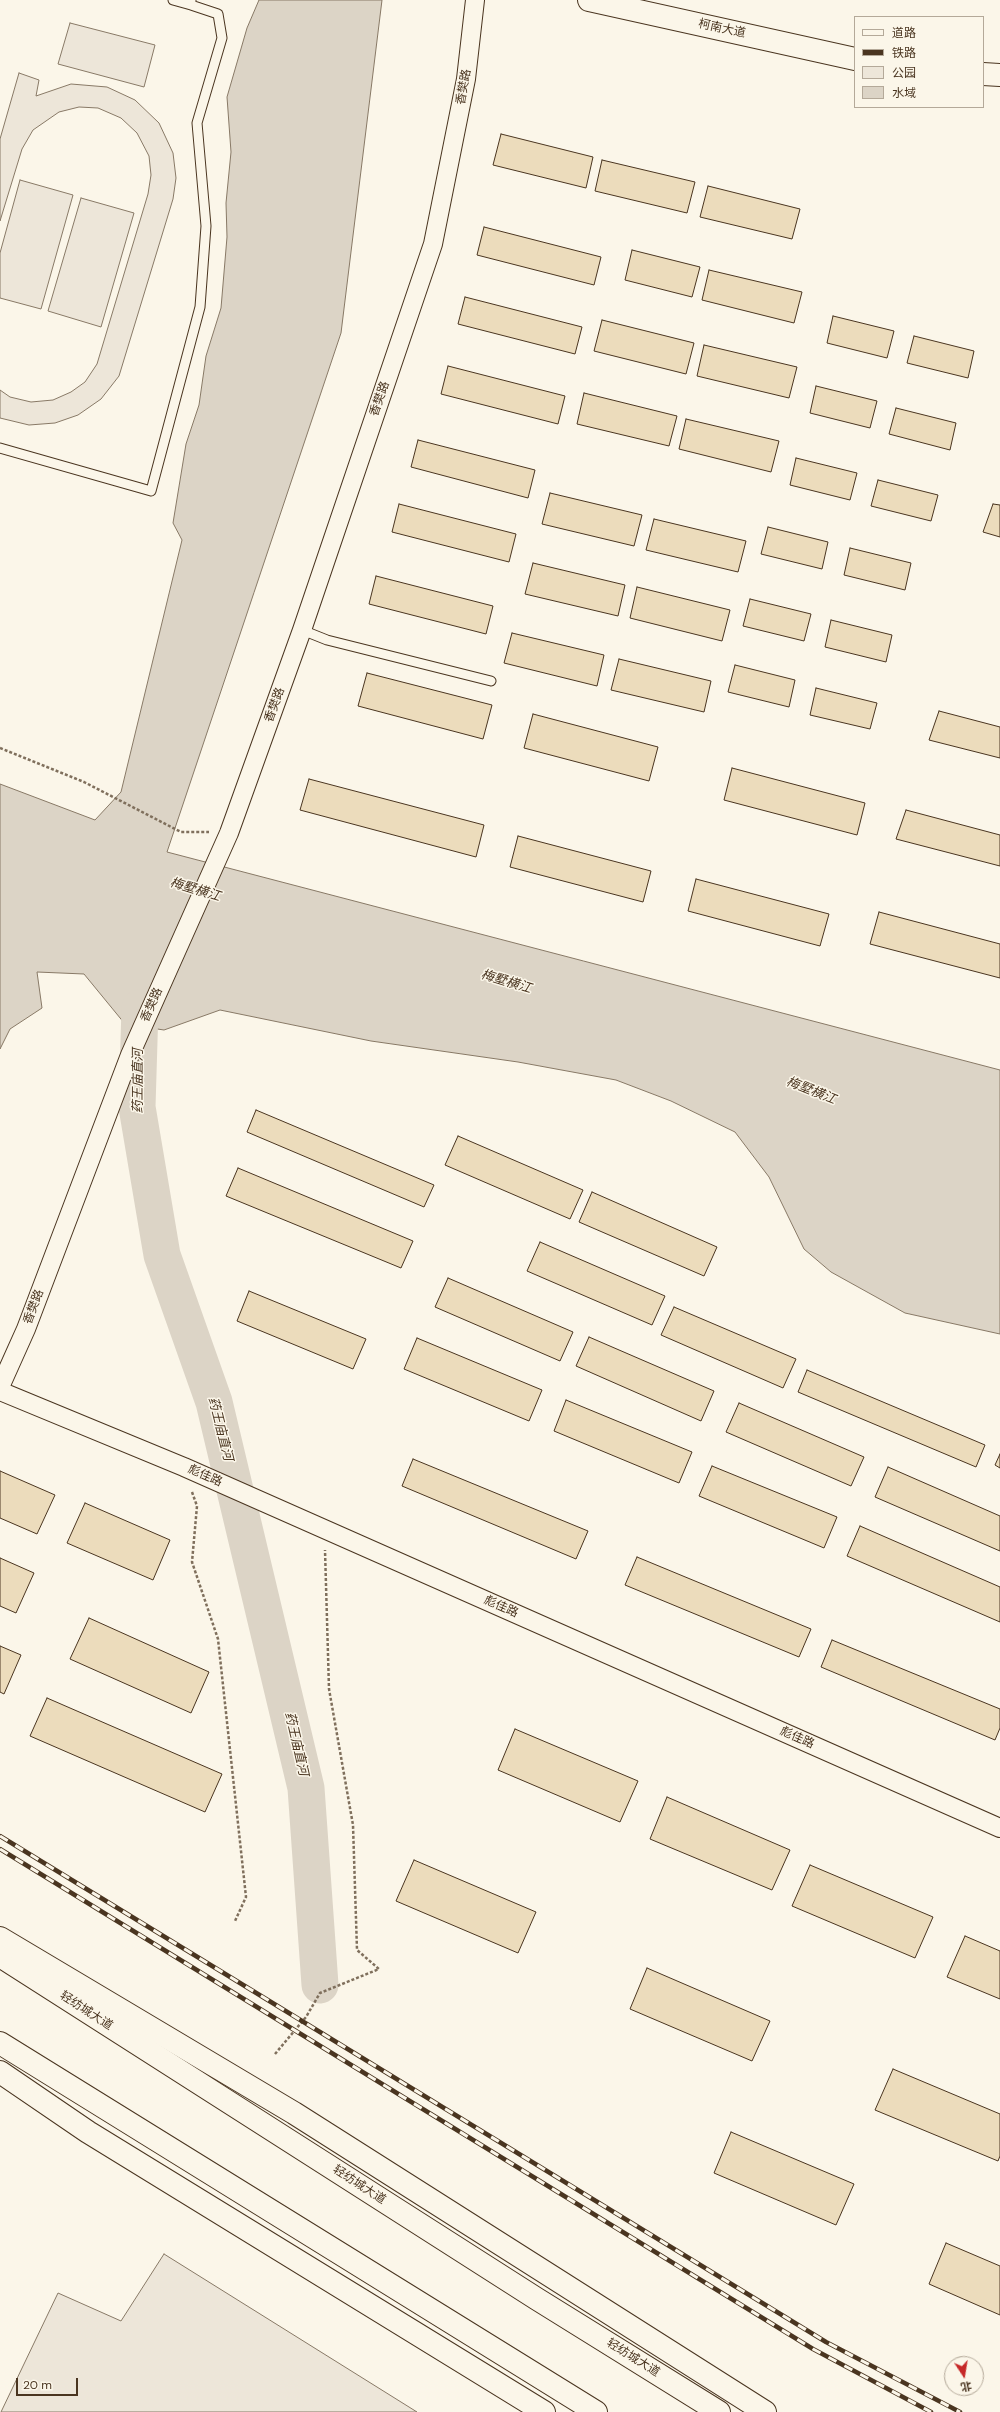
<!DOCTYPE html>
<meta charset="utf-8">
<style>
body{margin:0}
#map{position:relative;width:1000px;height:2412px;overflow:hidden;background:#fbf6e9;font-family:"DM Sans","Noto Sans SC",sans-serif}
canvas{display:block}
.legend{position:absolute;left:854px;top:16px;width:130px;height:92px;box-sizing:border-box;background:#fbf6e9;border:1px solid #b4a999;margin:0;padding:5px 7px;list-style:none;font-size:12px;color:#4a3520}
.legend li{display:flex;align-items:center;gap:8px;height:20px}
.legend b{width:20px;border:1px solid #b4a999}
.north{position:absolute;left:944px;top:2356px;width:40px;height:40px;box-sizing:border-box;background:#fbf6e9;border:1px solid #b4a999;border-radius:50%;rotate:168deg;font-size:11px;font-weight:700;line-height:16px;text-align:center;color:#4a3520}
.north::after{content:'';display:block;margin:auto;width:14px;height:18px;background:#c62828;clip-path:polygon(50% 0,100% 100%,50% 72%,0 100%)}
.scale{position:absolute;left:16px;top:2378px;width:62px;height:18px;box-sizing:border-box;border:2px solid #4a3520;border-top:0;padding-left:5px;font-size:12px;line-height:14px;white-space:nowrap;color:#4a3520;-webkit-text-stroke:3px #fbf6e9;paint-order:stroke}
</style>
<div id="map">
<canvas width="1000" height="2412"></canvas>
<ul class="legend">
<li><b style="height:5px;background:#fbf6e9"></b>道路</li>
<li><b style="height:5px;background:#4a3520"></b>铁路</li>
<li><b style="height:11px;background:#ede6d9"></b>公园</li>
<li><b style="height:11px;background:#dcd4c6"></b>水域</li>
</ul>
<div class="north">北</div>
<div class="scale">20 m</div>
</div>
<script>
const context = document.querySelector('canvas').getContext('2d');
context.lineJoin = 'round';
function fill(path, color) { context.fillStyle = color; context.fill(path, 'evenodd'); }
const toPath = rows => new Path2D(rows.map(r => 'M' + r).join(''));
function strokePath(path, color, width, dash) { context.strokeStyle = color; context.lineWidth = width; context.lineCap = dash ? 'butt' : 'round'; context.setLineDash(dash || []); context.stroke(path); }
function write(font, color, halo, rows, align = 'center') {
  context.font = font + ' "DM Sans","Noto Sans SC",sans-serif'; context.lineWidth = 3; context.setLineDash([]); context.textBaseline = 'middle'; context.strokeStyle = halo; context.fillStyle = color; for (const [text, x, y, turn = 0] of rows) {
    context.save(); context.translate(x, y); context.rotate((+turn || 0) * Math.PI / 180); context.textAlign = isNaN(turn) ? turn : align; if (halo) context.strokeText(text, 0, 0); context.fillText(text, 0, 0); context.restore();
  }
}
const green = toPath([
 [70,23,155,45,144,87,58,64,70,23],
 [19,73,39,80,36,96,71,84,107,87,135,100,159,123,173,153,176,178,173,199,119,376,101,399,78,415,55,423,29,425,0,418,0,390,10,397,31,402,53,400,71,392,85,382,97,364,148,194,151,175,149,156,137,133,121,118,98,108,79,107,59,112,33,130,22,149,0,221,0,139,19,73],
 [20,180,73,195,41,309,0,298,0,253,20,180],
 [81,198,134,213,101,327,48,311,81,198],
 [164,2254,417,2412,1,2412,58,2293,121,2321,164,2254]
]);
const water = toPath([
 [259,0,382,0,341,333,167,852,1000,1070,1000,1334,905,1313,831,1272,804,1249,769,1177,735,1132,671,1101,616,1080,518,1062,371,1041,220,1010,164,1030,125,1024,84,974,37,972,42,1008,10,1029,0,1049,0,784,95,820,121,792,182,540,173,523,186,444,199,405,206,356,221,308,227,237,226,203,231,152,227,97,247,28,259,0]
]);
const river = toPath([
 [140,1008,137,1107,162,1255,214,1402,306,1788,320,1985]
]);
const building = toPath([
 [501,134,593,157,586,188,493,165,501,134],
 [602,160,695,182,687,213,595,191,602,160],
 [708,186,800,209,792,239,700,217,708,186],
 [484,227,601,257,594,285,477,255,484,227],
 [632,250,700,267,692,297,625,280,632,250],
 [709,270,802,292,794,323,702,300,709,270],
 [465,297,582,327,575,354,458,324,465,297],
 [833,316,894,331,887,358,827,343,833,316],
 [602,320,694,343,686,374,594,351,602,320],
 [914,336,974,351,968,378,907,363,914,336],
 [704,345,797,367,789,398,697,376,704,345],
 [448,366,565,396,558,424,441,394,448,366],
 [816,386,877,401,870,428,810,413,816,386],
 [584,393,677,416,669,446,577,424,584,393],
 [896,408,956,423,950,450,889,434,896,408],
 [686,419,779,441,771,472,679,449,686,419],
 [418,440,535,470,528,498,411,467,418,440],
 [796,458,857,473,850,500,790,485,796,458],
 [878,480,938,495,931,521,871,506,878,480],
 [550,493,642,515,634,546,542,524,550,493],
 [399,504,516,534,509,562,392,532,399,504],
 [993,504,1000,505,1000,537,983,532,993,504],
 [654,519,746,541,738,572,646,550,654,519],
 [768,527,828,542,822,569,761,554,768,527],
 [850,548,911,563,905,590,844,575,850,548],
 [533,563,625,585,618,616,525,594,533,563],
 [376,576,493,606,486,634,369,604,376,576],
 [637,587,730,610,722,641,630,618,637,587],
 [750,599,811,614,804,641,743,626,750,599],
 [831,620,892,635,886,662,825,647,831,620],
 [512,633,604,655,597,686,504,663,512,633],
 [619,659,711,681,704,712,611,690,619,659],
 [735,665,795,680,789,707,728,692,735,665],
 [367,673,492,705,483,739,358,706,367,673],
 [816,688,877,703,870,729,810,715,816,688],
 [939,711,1000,727,1000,758,929,740,939,711],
 [533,714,658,747,649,781,524,748,533,714],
 [732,768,865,803,857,835,724,800,732,768],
 [309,779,484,825,476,857,300,810,309,779],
 [906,810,1000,835,1000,866,896,839,906,810],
 [518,836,651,871,643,902,510,867,518,836],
 [696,879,829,914,820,946,688,911,696,879],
 [879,912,1000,944,1000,978,870,944,879,912],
 [256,1110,434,1185,424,1207,247,1132,256,1110],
 [458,1136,583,1190,570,1219,445,1165,458,1136],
 [238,1168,413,1241,401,1268,226,1196,238,1168],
 [592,1192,717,1247,704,1276,579,1222,592,1192],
 [540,1242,665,1296,652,1325,527,1271,540,1242],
 [448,1278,573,1332,560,1361,435,1307,448,1278],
 [249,1291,366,1339,353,1369,237,1321,249,1291],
 [674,1307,796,1359,783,1388,661,1335,674,1307],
 [589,1337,714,1391,701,1421,576,1366,589,1337],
 [417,1338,542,1390,529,1421,404,1369,417,1338],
 [807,1370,985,1445,976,1467,798,1392,807,1370],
 [566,1400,692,1452,679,1483,554,1431,566,1400],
 [739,1403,864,1457,851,1486,726,1432,739,1403],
 [1000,1454,1000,1468,995,1465,1000,1454],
 [413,1459,588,1531,576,1559,402,1486,413,1459],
 [712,1466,837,1517,824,1548,699,1496,712,1466],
 [888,1467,1000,1516,1000,1551,875,1497,888,1467],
 [0,1471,55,1495,37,1534,0,1518,0,1471],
 [85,1503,170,1540,153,1580,67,1543,85,1503],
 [860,1526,1000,1587,1000,1622,847,1556,860,1526],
 [637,1557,811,1629,799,1657,625,1585,637,1557],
 [0,1558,34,1573,16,1613,0,1606,0,1558],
 [89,1618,209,1672,191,1713,70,1659,89,1618],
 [832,1640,1000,1709,1000,1728,995,1740,821,1667,832,1640],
 [0,1646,21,1655,4,1694,0,1692,0,1646],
 [47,1698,222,1774,205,1812,30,1736,47,1698],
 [515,1729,638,1781,620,1822,498,1770,515,1729],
 [667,1797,790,1850,772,1890,650,1839,667,1797],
 [414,1860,536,1912,518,1953,396,1901,414,1860],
 [810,1865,933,1917,915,1958,792,1906,810,1865],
 [965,1936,1000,1951,1000,1999,947,1977,965,1936],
 [647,1968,770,2021,752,2061,630,2009,647,1968],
 [893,2069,1000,2114,1000,2156,998,2161,875,2110,893,2069],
 [731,2132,854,2184,836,2225,714,2173,731,2132],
 [946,2243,1000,2266,1000,2315,929,2284,946,2243]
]);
const path = toPath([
 [0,748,84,782,181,832,209,832],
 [192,1492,197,1506,192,1562,218,1639,246,1897,235,1921],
 [275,2054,306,2017,320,1993,379,1969,357,1950,353,1825,329,1689,325,1550]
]);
const lane = toPath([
 [173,0,191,5],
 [0,448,151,491,200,307,206,226,197,123,222,38,218,14,191,5,191,0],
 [302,630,327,640,491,681]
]);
const street = toPath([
 [0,1387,26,1329,130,1055,229,833,302,630,433,244,466,79,475,0],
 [0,1391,184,1467,1000,1828]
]);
const secondary = toPath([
 [589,0,855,59],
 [983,74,1000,75]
]);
const primary = toPath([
 [0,1956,537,2299,719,2412],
 [0,2043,596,2412]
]);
const highway = toPath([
 [0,1938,294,2113,765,2412],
 [0,2072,88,2132,544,2412]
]);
const rail = toPath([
 [0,1836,826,2342,960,2412],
 [0,1849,813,2349,931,2412]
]);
const streetNames = [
 ["柯南大道",722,29,12],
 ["香樊路",464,87,-80],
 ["香樊路",380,399,-71],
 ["香樊路",275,705,-70],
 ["香樊路",152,1005,-66],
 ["香樊路",34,1307,-69],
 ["彪佳路",205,1476,24],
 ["彪佳路",501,1607,24],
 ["彪佳路",797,1738,24],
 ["轻纺城大道",86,2011,33],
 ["轻纺城大道",359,2185,33],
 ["轻纺城大道",633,2358,32]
];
const waterNames = [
 ["梅墅横江",195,890,17],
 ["梅墅横江",506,982,17],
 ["药王庙直河",139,1081,-90],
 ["梅墅横江",811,1091,22],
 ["药王庙直河",220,1429,76],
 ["药王庙直河",296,1744,77]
];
fill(green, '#ede6d9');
strokePath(green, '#887966', 1);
fill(water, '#dcd4c6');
strokePath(water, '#887966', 1);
strokePath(river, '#dcd4c6', 37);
fill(building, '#ecdcbc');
strokePath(building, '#4a3520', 1);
strokePath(lane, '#4a3520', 11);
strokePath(street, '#4a3520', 20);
strokePath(secondary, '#4a3520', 24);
strokePath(primary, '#4a3520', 24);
strokePath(highway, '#4a3520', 24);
strokePath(path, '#7f6f5c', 2.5, [3, 2]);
strokePath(lane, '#fbf6e9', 9);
strokePath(street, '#fbf6e9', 18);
strokePath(secondary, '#fbf6e9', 22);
strokePath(primary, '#fbf6e9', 22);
strokePath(highway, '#fbf6e9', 22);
strokePath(rail, '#4a3520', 4.5);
strokePath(rail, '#fbf6e9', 3, [9]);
write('12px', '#4a3520', '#fbf6e9', streetNames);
write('italic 13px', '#4a3520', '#fbf6e9', waterNames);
</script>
